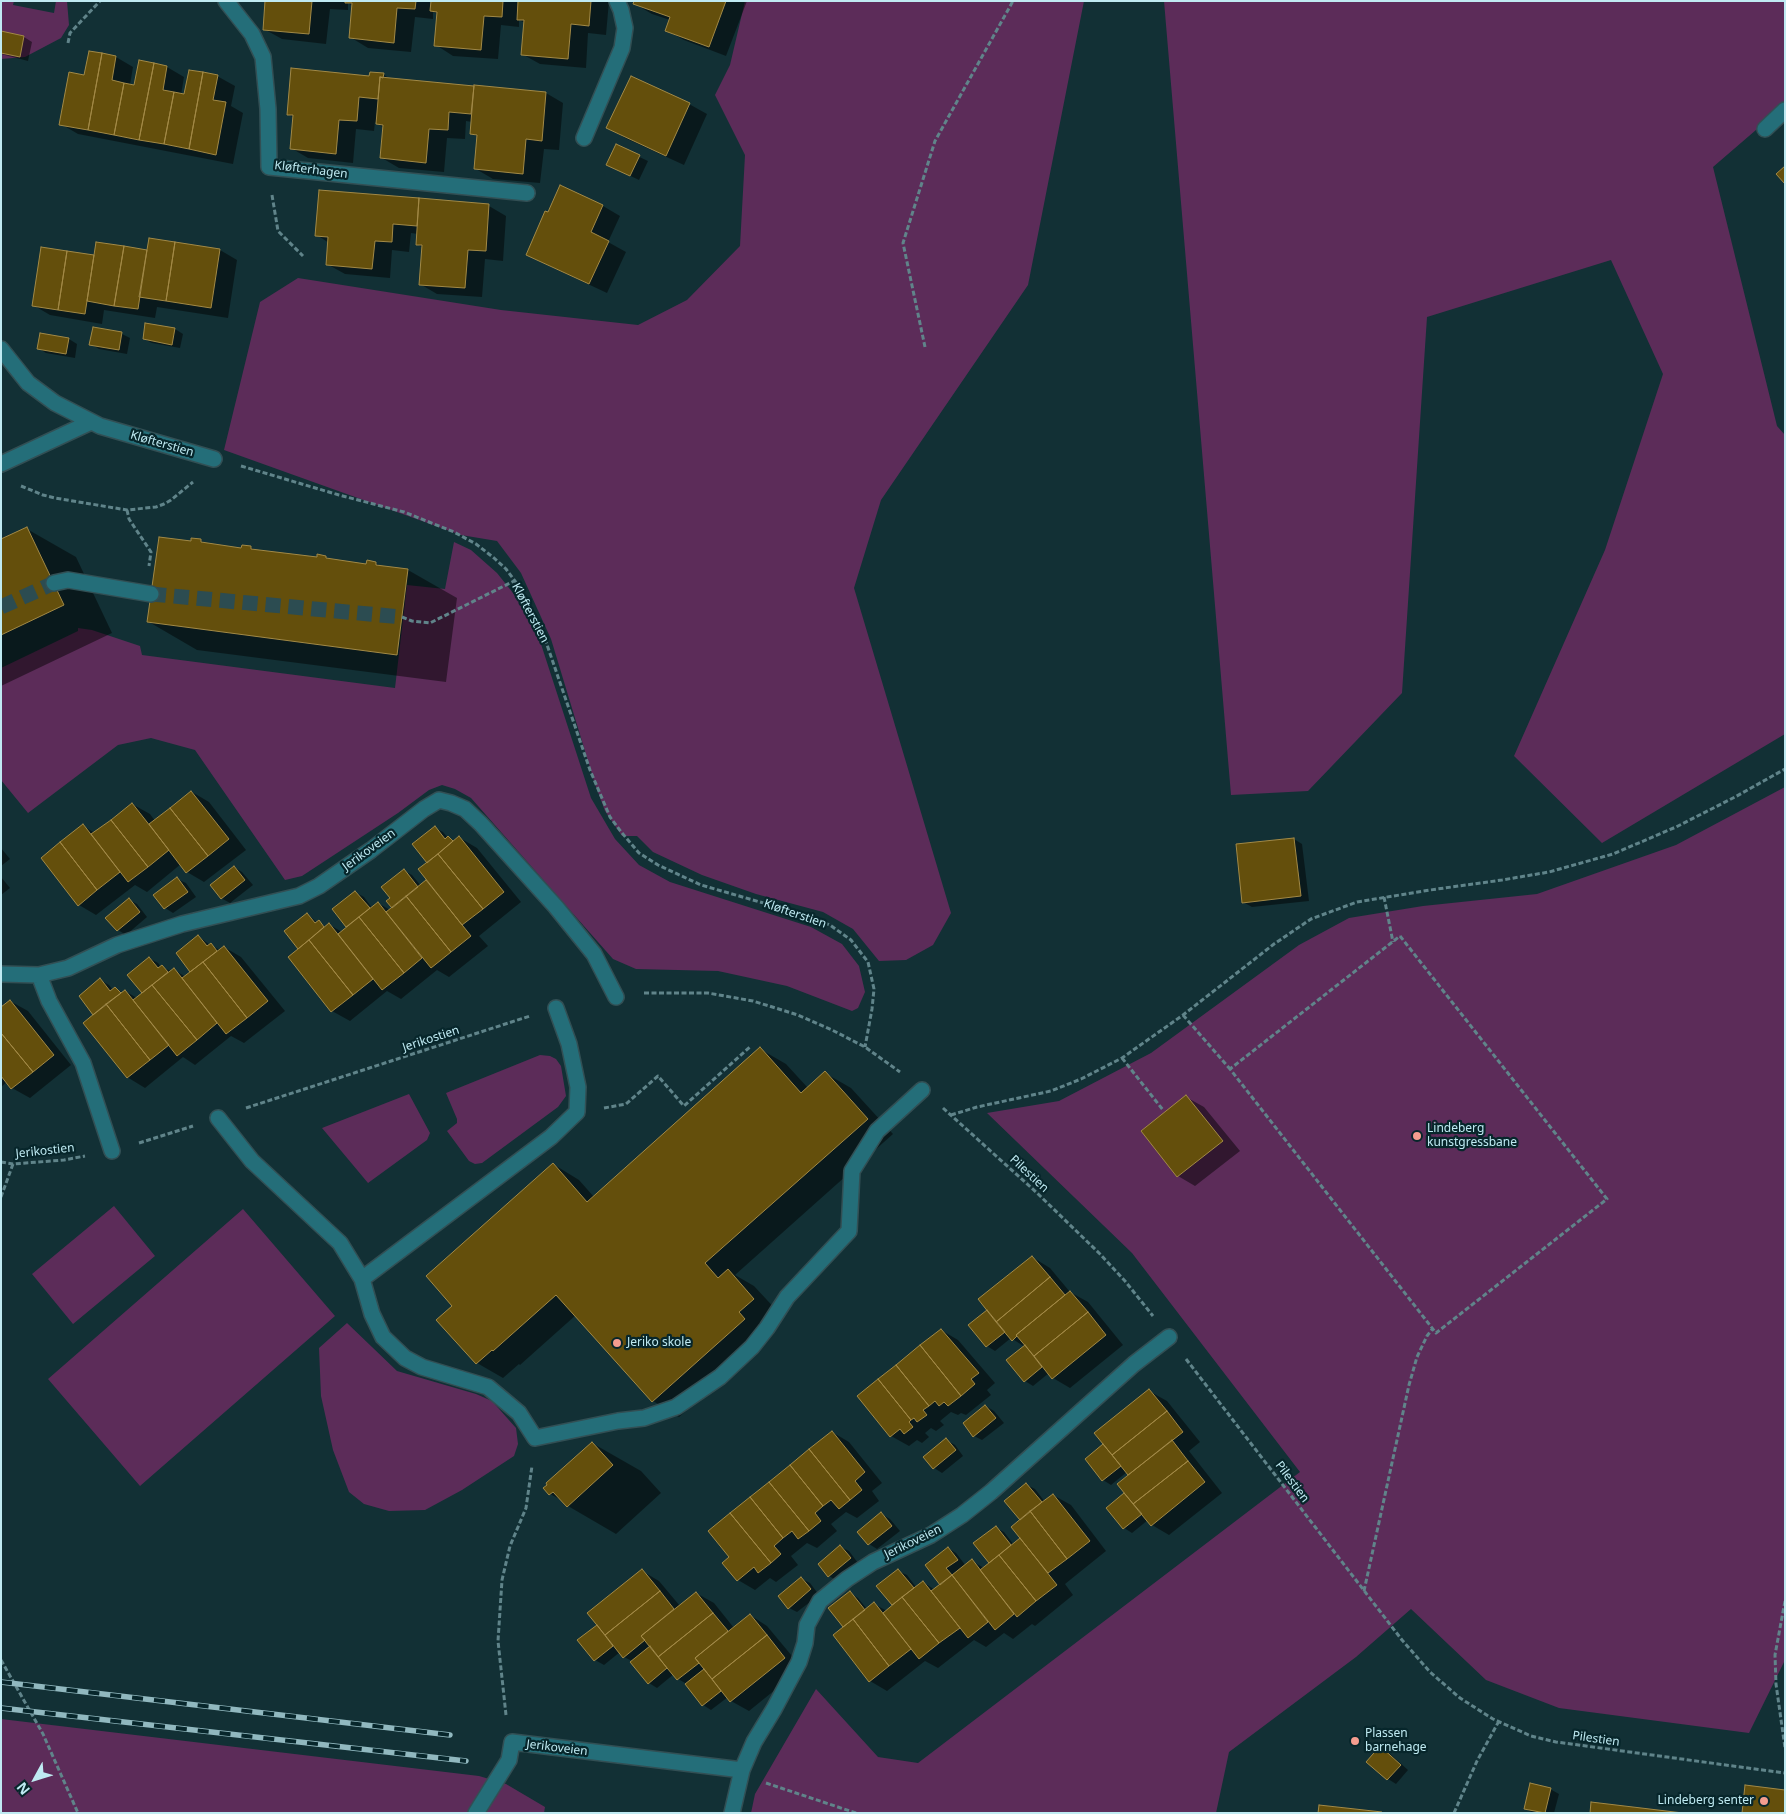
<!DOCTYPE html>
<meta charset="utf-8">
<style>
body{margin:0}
#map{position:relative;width:1786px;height:1814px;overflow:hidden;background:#123035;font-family:"Noto Sans",sans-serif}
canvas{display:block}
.frame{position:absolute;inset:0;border:2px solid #bfeaf2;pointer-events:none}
.north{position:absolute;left:10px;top:1754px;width:50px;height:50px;-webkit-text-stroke:4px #07262b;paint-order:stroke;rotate:231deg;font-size:14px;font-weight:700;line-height:20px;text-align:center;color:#bfeaf2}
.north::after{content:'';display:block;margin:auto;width:18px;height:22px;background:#bfeaf2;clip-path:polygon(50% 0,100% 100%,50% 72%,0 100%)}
</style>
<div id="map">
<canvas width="1786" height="1814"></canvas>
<div class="frame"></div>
<div class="north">N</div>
</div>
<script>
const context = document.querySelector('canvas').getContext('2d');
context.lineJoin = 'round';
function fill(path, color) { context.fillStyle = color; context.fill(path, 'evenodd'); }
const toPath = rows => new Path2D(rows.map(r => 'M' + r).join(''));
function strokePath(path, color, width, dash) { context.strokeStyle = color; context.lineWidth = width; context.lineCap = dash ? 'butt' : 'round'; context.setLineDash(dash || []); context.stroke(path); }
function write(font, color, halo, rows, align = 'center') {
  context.font = font + ' "Noto Sans",sans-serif'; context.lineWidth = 4.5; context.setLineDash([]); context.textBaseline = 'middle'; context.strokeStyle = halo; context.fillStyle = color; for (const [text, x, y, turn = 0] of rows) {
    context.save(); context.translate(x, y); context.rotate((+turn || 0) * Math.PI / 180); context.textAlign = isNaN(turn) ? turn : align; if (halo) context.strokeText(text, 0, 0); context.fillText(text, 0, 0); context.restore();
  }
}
const green = toPath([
 [1,1,14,1,13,5,54,13,56,1,67,1,69,25,61,38,25,57,1,59],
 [745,1,1084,1,1028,285,881,500,854,588,951,913,933,945,906,960,879,961,853,929,823,912,756,894,702,875,653,852,637,836,622,836,605,811,595,784,551,639,521,573,497,541,461,535,224,450,260,302,298,278,501,310,638,325,687,300,740,246,745,155,715,95,730,65],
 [1164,1,1785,1,1785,105,1713,167,1777,426,1785,435,1785,734,1602,843,1514,756,1605,550,1663,374,1611,260,1427,317,1402,693,1308,791,1231,795],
 [454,542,471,550,497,573,525,608,540,641,591,798,615,839,639,865,670,882,811,927,842,944,859,966,865,992,858,1008,852,1011,787,986,718,971,636,969,613,959,471,798,455,789,442,785,429,790,398,813,302,876,285,880,195,750,151,738,118,745,28,813,1,780,1,668,78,631,78,628,92,630,140,646,142,655,395,688,407,585,445,589],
 [1785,787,1785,1660,1749,1733,1559,1708,1486,1680,1411,1609,1356,1657,1229,1752,1216,1813,751,1813,755,1794,816,1689,878,1757,918,1763,1300,1472,1132,1253,987,1113,1059,1101,1151,1053,1299,945,1349,918,1423,906,1537,894,1676,845],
 [540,1055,550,1056,556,1059,561,1066,566,1096,558,1107,482,1163,475,1164,469,1161,447,1131,457,1123,457,1119,446,1093],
 [409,1094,430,1133,427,1140,368,1183,322,1128],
 [114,1206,155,1256,73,1324,32,1274],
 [243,1209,335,1316,140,1486,48,1379],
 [347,1323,397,1371,476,1394,492,1401,516,1428,518,1444,514,1456,462,1490,425,1510,389,1511,364,1504,349,1492,333,1450,321,1396,319,1348],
 [1,1719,479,1776,506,1784,545,1807,544,1813,1,1813]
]);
const shadow = toPath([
 [267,1,609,1,606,35,588,33,586,68,540,64,522,54,525,23,519,20,519,27,501,25,498,59,453,56,436,45,438,14,433,12,433,19,415,17,411,52,368,48,350,37,353,6,348,3,348,10,330,9,326,44,282,39,264,29],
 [635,1,747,1,726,56,684,40,666,30,670,20,652,14,635,4],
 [1,33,24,37,32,42,28,61,1,54],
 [90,52,116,57,133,67,130,85,135,86,140,62,167,67,184,77,181,95,185,95,217,76,235,86,231,106,243,113,233,164,78,134,61,124,85,76],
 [384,75,392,80,546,93,563,103,559,150,544,149,540,183,493,179,476,169,478,137,471,133,472,122,466,121,465,139,447,138,444,172,399,168,382,158,384,128,375,122,374,131,356,129,353,163,308,158,291,148,294,118,288,114,371,77],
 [689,104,707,114,684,165,625,138,608,128],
 [616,146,648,161,639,180,616,169],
 [561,187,603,206,620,216,608,242,626,252,607,293,545,264,527,254],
 [320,192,489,206,506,216,503,261,485,259,482,297,437,294,420,284,423,248,417,244,418,234,411,233,409,252,392,250,390,278,345,274,327,264,329,243,317,235],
 [42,248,95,256,148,251,220,250,237,260,228,318,157,307,155,318,104,310,102,324,50,315,33,305],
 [175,329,183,334,180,348,152,343,144,339],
 [122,334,130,338,127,354,99,349,91,344],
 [69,339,77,344,75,358,46,353,38,348],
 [27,529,76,557,112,633,1,686,1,541],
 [192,539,201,541,208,544,243,549,251,547,256,551,318,559,326,557,332,561,367,565,376,563,382,567,408,570,457,598,446,682,197,650,149,622],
 [192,792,209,802,246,850,204,882,187,872,181,864,147,892,135,885,96,915,79,905,83,826,95,833,132,804,150,814,155,821],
 [435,828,443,832,448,838,455,841,460,838,477,848,521,902,479,936,488,946,449,977,437,970,401,999,387,991,350,1021,332,1011,300,949,307,914,318,923,327,927,330,925,342,932,349,927,347,926,355,892,364,897,372,908,378,903,390,910,394,908,391,898,404,871,412,875,421,886,428,880,428,863],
 [1294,839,1302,844,1309,901,1252,907,1243,902],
 [1,848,10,859,1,866],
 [234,867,242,872,253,885,230,903,221,898],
 [1,877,10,888,1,895],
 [177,879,186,883,196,897,173,913,165,908,155,895],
 [129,900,137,904,147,917,126,935,118,930],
 [198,936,210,945,220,950,224,947,241,957,285,1011,244,1043,231,1036,195,1065,183,1057,145,1088,127,1077,95,1015,100,980,109,985,113,990,115,988,123,993,125,991,137,998,143,994,149,958,158,963,161,967,171,971,174,970,186,977,193,972],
 [10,1001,28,1011,71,1065,30,1098,12,1088,7,1082,1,1087,1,1007],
 [760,1049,786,1064,808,1088,825,1073,851,1088,893,1134,735,1275,754,1286,780,1314,771,1335,679,1417,653,1401,576,1315,520,1365,519,1364,503,1378,477,1363,454,1306,553,1164,579,1180,594,1197],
 [1186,1097,1204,1107,1240,1151,1195,1186,1178,1176,1143,1132],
 [1032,1257,1050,1268,1070,1292,1088,1302,1123,1345,1070,1388,1053,1378,1049,1373,1033,1386,1025,1381,1008,1361,1025,1347,1011,1338,995,1351,987,1346,988,1310],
 [941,1330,958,1340,995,1383,987,1390,991,1395,966,1415,961,1413,958,1415,951,1412,940,1421,944,1425,936,1431,931,1428,925,1433,929,1437,922,1443,917,1440,909,1446,891,1436,859,1397],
 [1149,1391,1167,1401,1200,1442,1189,1451,1222,1493,1169,1535,1152,1525,1148,1520,1132,1533,1124,1528,1107,1508,1126,1493,1130,1476,1127,1472,1111,1485,1103,1480,1103,1446,1108,1448],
 [986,1406,994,1411,1004,1423,982,1440,974,1436],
 [832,1432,849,1442,882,1483,872,1491,879,1501,857,1518,846,1512,831,1524,837,1531,817,1548,807,1543,791,1556,798,1565,776,1582,770,1578,755,1590,738,1580,731,1558],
 [946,1440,955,1445,963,1456,942,1473,934,1468],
 [592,1443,641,1471,661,1493,616,1534,568,1506,563,1501,550,1494],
 [1027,1485,1035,1489,1045,1502,1053,1495,1071,1505,1106,1551,1065,1584,1073,1595,1035,1626,1032,1624,1013,1639,1004,1633,986,1647,974,1640,938,1668,925,1661,887,1691,870,1681,845,1627,850,1593,858,1598,867,1609,874,1604,887,1611,894,1605,892,1604,898,1571,907,1575,916,1587,923,1582,935,1590,942,1584,948,1548,956,1553,966,1566,972,1561,984,1568,991,1563,996,1528,1004,1532,1014,1545,1022,1538,1021,1520],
 [881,1514,890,1519,900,1531,877,1549,869,1544],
 [841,1547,849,1551,858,1563,837,1581,829,1576],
 [642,1571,659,1581,680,1606,696,1593,714,1603,734,1628,750,1615,767,1626,802,1668,749,1711,731,1701,728,1697,711,1710,703,1705,687,1684,678,1679,674,1674,657,1688,649,1683,632,1661,624,1657,620,1652,604,1665,595,1660,579,1641,598,1625],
 [802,1579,810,1583,819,1595,797,1612,789,1608],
 [1380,1748,1389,1753,1408,1770,1396,1784,1388,1779],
 [1550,1789,1559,1794,1554,1813,1533,1813,1526,1809]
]);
const building = toPath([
 [265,1,312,1,309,34,263,30,265,1],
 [345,1,416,1,415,9,397,8,394,43,349,38,352,3,345,3,345,1],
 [431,1,503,1,502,17,484,16,481,50,434,46,437,12,430,11,431,1],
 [518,1,591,1,589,26,571,24,568,59,521,55,524,20,517,20,518,1],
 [634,1,726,1,709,47,665,31,670,17,633,4,634,1],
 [1,31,24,36,20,57,1,53,1,31],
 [89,51,102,53,88,130,59,125,69,72,84,75,89,51],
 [102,53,116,56,112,80,124,83,114,135,88,130,102,53],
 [139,60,154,63,139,140,114,135,124,83,134,85,139,60],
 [154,63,167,66,163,90,174,92,164,144,139,140,154,63],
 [291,68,369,76,370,72,384,73,383,78,380,77,378,99,359,97,357,121,339,120,336,154,290,149,293,115,287,115,291,68],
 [189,70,203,72,189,149,164,144,174,92,184,94,189,70],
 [203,72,218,75,213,100,226,102,216,155,189,149,203,72],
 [631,76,690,103,666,156,606,128,631,76],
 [380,77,474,86,471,114,449,112,448,130,429,129,426,163,380,158,383,125,376,124,380,77],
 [474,85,546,92,542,141,526,139,523,174,474,169,477,135,470,134,474,85],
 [616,144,640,155,630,176,606,165,616,144],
 [1785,166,1785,184,1776,174,1785,166],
 [560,185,603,205,591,232,609,241,589,284,526,255,545,211,548,212,560,185],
 [319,190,419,198,417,226,393,224,392,242,375,241,372,269,326,265,328,237,315,236,319,190],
 [419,198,489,204,486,251,468,250,465,288,419,285,422,245,416,245,419,198],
 [149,238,175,242,166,301,139,297,149,238],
 [96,242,124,246,114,306,87,301,96,242],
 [175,242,220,249,211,308,166,301,175,242],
 [124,246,147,250,138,309,114,306,124,246],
 [41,247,67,251,58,310,32,306,41,247],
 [67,251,94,255,85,314,58,310,67,251],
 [145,323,175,328,172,345,143,339,145,323],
 [93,327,122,332,119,350,89,345,93,327],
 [40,333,69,338,66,354,37,349,40,333],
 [27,527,64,605,1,635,1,539,27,527],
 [159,537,191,541,191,538,201,539,201,542,241,548,242,545,251,546,251,549,317,557,317,554,326,556,326,558,366,564,367,560,376,562,376,565,408,569,397,655,147,622,159,537],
 [191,791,229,839,208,856,170,808,191,791],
 [132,803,169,850,148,867,111,820,132,803],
 [170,808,208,856,186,873,149,824,170,808],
 [111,820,148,867,128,882,91,834,111,820],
 [83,824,120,872,97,890,60,842,83,824],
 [435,826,445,839,448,836,453,841,427,863,412,844,435,826],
 [459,836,504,892,483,909,438,854,459,836],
 [1294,838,1301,896,1242,903,1236,844,1294,838],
 [60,842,97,890,78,906,41,858,60,842],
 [438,854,483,909,462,925,418,869,438,854],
 [234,866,245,880,221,899,210,885,234,866],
 [404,869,418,887,392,908,386,901,390,898,381,887,404,869],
 [177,877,188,892,164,909,153,895,177,877],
 [426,880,471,936,451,952,406,896,426,880],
 [355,891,370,908,346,927,332,909,355,891],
 [406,896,451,952,431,968,386,912,406,896],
 [129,898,140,912,117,931,105,918,129,898],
 [378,902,422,958,404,973,359,917,378,902],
 [307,913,315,923,319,920,324,927,298,949,284,931,307,913],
 [359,917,404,973,382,990,338,934,359,917],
 [329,923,373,979,353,995,309,940,329,923],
 [198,935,207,946,211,943,217,951,190,972,176,953,198,935],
 [309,940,353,995,331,1012,288,957,309,940],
 [224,946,268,1001,247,1018,203,962,224,946],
 [149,957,158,968,162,965,168,972,142,993,127,975,149,957],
 [203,962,247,1018,226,1034,182,978,203,962],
 [174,968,217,1023,197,1040,152,985,174,968],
 [100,978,110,991,115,987,121,993,93,1015,79,996,100,978],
 [152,985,197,1040,177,1056,133,1000,152,985],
 [125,990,169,1045,150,1060,106,1004,125,990],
 [10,1000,54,1055,33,1072,1,1033,1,1007,10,1000],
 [106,1004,150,1060,127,1078,83,1023,106,1004],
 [1,1033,33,1072,11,1089,1,1076,1,1033],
 [760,1047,801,1093,825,1071,868,1119,705,1263,718,1278,728,1269,754,1299,739,1312,745,1319,652,1402,556,1295,493,1351,492,1350,476,1364,436,1320,452,1306,426,1276,553,1163,587,1202,760,1047],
 [1186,1095,1223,1141,1177,1177,1141,1131,1186,1095],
 [1032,1256,1050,1277,996,1322,978,1299,1032,1256],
 [1050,1277,1065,1295,1016,1335,1017,1336,1012,1341,996,1322,1050,1277],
 [1070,1291,1088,1312,1034,1356,1016,1335,1070,1291],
 [987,1310,1005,1332,986,1347,968,1325,987,1310],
 [1088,1312,1106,1335,1052,1379,1034,1356,1088,1312],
 [941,1329,979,1373,971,1379,975,1384,961,1396,920,1345,941,1329],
 [920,1345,961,1396,948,1406,944,1402,939,1406,935,1401,929,1406,896,1365,920,1345],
 [1025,1345,1042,1367,1024,1382,1006,1360,1025,1345],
 [896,1365,929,1406,923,1410,927,1415,917,1422,914,1418,911,1420,878,1379,896,1365],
 [878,1379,911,1420,909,1422,913,1427,904,1434,900,1429,890,1437,857,1396,878,1379],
 [1149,1389,1167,1411,1112,1455,1094,1433,1149,1389],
 [985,1405,996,1418,973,1437,963,1423,985,1405],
 [1167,1411,1183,1432,1128,1475,1112,1455,1167,1411],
 [832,1431,865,1472,855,1481,862,1490,850,1500,809,1449,832,1431],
 [946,1438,956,1450,933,1469,923,1457,946,1438],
 [1172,1440,1188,1461,1133,1504,1117,1484,1172,1440],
 [592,1442,613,1465,567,1507,553,1492,549,1495,543,1488,547,1485,546,1483,592,1442],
 [1103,1444,1121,1466,1102,1481,1085,1459,1103,1444],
 [809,1449,850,1500,839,1509,831,1500,823,1506,790,1465,809,1449],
 [1188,1461,1205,1482,1151,1526,1133,1504,1188,1461],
 [790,1465,823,1506,815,1513,821,1521,809,1531,769,1482,790,1465],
 [769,1482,809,1531,798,1539,792,1531,783,1538,750,1497,769,1482],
 [1026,1483,1042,1502,1020,1520,1004,1501,1026,1483],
 [1124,1493,1142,1514,1123,1529,1106,1508,1124,1493],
 [1053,1494,1090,1541,1067,1559,1030,1511,1053,1494],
 [750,1497,783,1538,774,1546,781,1554,771,1563,730,1513,750,1497],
 [1030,1511,1067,1559,1048,1573,1011,1527,1030,1511],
 [881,1512,892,1526,868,1545,857,1532,881,1512],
 [730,1513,771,1563,758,1573,754,1567,737,1581,722,1563,729,1557,708,1531,730,1513],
 [996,1526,1011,1545,989,1563,973,1543,996,1526],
 [1020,1538,1057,1585,1036,1601,999,1555,1020,1538],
 [840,1545,851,1558,828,1577,818,1564,840,1545],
 [948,1547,958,1560,946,1568,952,1575,940,1585,925,1565,948,1547],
 [999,1555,1036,1601,1017,1617,980,1570,999,1555],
 [972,1559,1014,1614,995,1630,952,1575,972,1559],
 [642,1569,660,1591,605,1635,587,1613,642,1569],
 [898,1569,914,1588,892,1605,876,1586,898,1569],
 [952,1575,988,1622,968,1638,931,1591,952,1575],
 [801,1577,811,1589,788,1609,778,1596,801,1577],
 [923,1581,960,1628,939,1643,902,1597,923,1581],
 [660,1591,674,1609,641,1636,645,1640,623,1658,605,1635,660,1591],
 [850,1591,865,1610,843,1627,828,1608,850,1591],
 [696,1592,713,1613,658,1657,641,1636,696,1592],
 [902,1597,939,1643,919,1659,883,1613,902,1597],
 [874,1602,911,1649,889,1666,853,1619,874,1602],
 [713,1613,728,1631,695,1658,699,1663,677,1680,658,1657,713,1613],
 [750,1614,767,1635,712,1679,695,1658,750,1614],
 [853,1619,889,1666,869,1682,833,1635,853,1619],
 [597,1625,613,1646,594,1661,577,1640,597,1625],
 [767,1635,785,1658,730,1702,712,1679,767,1635],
 [650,1646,667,1668,648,1684,630,1662,650,1646],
 [704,1669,721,1691,702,1706,685,1684,704,1669],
 [1380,1746,1401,1765,1387,1780,1366,1762,1380,1746],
 [1530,1783,1551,1788,1545,1813,1524,1809,1530,1783],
 [1745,1785,1785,1790,1785,1813,1742,1813,1745,1785],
 [1591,1802,1683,1813,1590,1813,1591,1802],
 [1319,1805,1382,1812,1382,1813,1318,1813,1319,1805]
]);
const minorTunnel = toPath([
 [151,594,402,617],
 [1,607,54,583]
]);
const path = toPath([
 [68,43,70,33,100,1],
 [272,195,278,231,303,256],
 [925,347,903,243,935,141,1013,1],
 [241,466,339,495,404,512,454,532,476,544,494,558,506,569,518,585,544,636,590,770,610,817,622,833,639,853,658,865,701,885,805,915,830,925,851,940,868,962,874,989,872,1009,865,1047],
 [21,486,43,495,55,498,127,510,156,507,164,504,171,500,193,482],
 [127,510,129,519,151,552,149,566],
 [402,617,412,621,430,623,514,581],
 [1384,897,1393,942],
 [1400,936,1607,1199,1436,1333,1230,1069,1400,936],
 [644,993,708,993,753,1001,798,1015,832,1030,865,1047,900,1072],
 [1183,1015,1230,1069],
 [1122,1058,1163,1110],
 [246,1108,530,1016],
 [604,1108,626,1104,658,1076,684,1106,751,1046],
 [943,1108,1036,1192,1100,1254,1125,1281,1153,1316],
 [951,1115,977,1107,1051,1091,1081,1079,1122,1058,1183,1015,1274,944,1311,919,1357,902,1430,890,1502,880,1549,872,1613,854,1676,827,1735,797,1785,769],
 [139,1143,193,1126],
 [1,1162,13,1164,64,1160,85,1156],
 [1,1197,13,1164],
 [1186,1359,1402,1640,1430,1672,1460,1698,1493,1719,1531,1736,1556,1742,1785,1773],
 [1364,1591,1409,1385,1417,1357,1427,1336,1433,1328],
 [1785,1601,1775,1655,1776,1684,1785,1748],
 [1,1660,43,1734,78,1813],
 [506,1715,498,1641,502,1580,510,1546,526,1508,532,1466],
 [766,1783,856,1813],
 [1454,1813,1477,1761,1499,1721]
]);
const minor = toPath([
 [226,1,252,34,263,57,268,109,269,167,527,193],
 [1765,129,1785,110],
 [584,138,622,48,625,28,621,10,617,1],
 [1,349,28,383,55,403,100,426,214,459],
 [1,464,91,422],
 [54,583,68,580,151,594],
 [1,974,39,975,68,968,117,945,182,924,299,896,319,886,371,850,424,809,439,800,451,803,465,809,481,824,556,907,594,954,616,997],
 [39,975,49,1001,83,1063,112,1151],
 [218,1118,252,1161,340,1243,362,1279,372,1314,383,1337,405,1358,422,1367,488,1387,519,1413,535,1438,618,1421,644,1418,676,1407,720,1377,752,1347,767,1328,787,1297,849,1231,852,1171,877,1131,922,1090],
 [362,1279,551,1137,577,1112,578,1087,569,1044,556,1008],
 [476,1813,509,1760,512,1742,742,1770],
 [732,1813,742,1770,754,1742,774,1709,799,1662,805,1643,807,1625,820,1601,847,1579,873,1562,931,1535,962,1515,991,1492,1134,1364,1169,1337]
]);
const rail = toPath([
 [1,1682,450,1735],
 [1,1708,466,1761]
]);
const markers = [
 [1417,1136,5,"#f59d8f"],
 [617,1343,5,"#f59d8f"],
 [1355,1741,5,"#f59d8f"],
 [1764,1801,5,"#f59d8f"]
];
const streetNames = [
 ["Kløfterhagen",311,170,7],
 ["Kløfterstien",162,444,16],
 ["Kløfterstien",530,613,62],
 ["Jerikoveien",369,850,-36],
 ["Kløfterstien",795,914,19],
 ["Jerikostien",431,1039,-18],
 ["Jerikostien",45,1151,-6],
 ["Pilestien",1029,1174,43],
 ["Pilestien",1292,1482,53],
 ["Jerikoveien",913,1542,-26],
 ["Pilestien",1596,1739,8],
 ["Jerikoveien",557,1748,7]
];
const poiNames = [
 ["Lindeberg",1427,1129],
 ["kunstgressbane",1427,1143],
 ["Jeriko skole",627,1343],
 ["Plassen",1365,1734],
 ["barnehage",1365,1748],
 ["Lindeberg senter",1754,1801,"right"]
];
fill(green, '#5c2c59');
fill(shadow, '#0007');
fill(building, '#644f0c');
strokePath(building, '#a28946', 1);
strokePath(minorTunnel, '#2c4c51', 15, [15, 8]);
strokePath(minor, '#324f54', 18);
strokePath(path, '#60848a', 3, [5, 2.5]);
strokePath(minor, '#246e79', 15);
strokePath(rail, '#91b8bf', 5.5);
strokePath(rail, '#07262b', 4, [11]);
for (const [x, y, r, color] of markers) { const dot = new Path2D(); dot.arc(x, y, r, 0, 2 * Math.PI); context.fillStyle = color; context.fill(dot); strokePath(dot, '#07262b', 2); }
write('12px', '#bfeaf2', '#07262b', streetNames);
write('12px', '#bfeaf2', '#07262b', poiNames, 'left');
</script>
